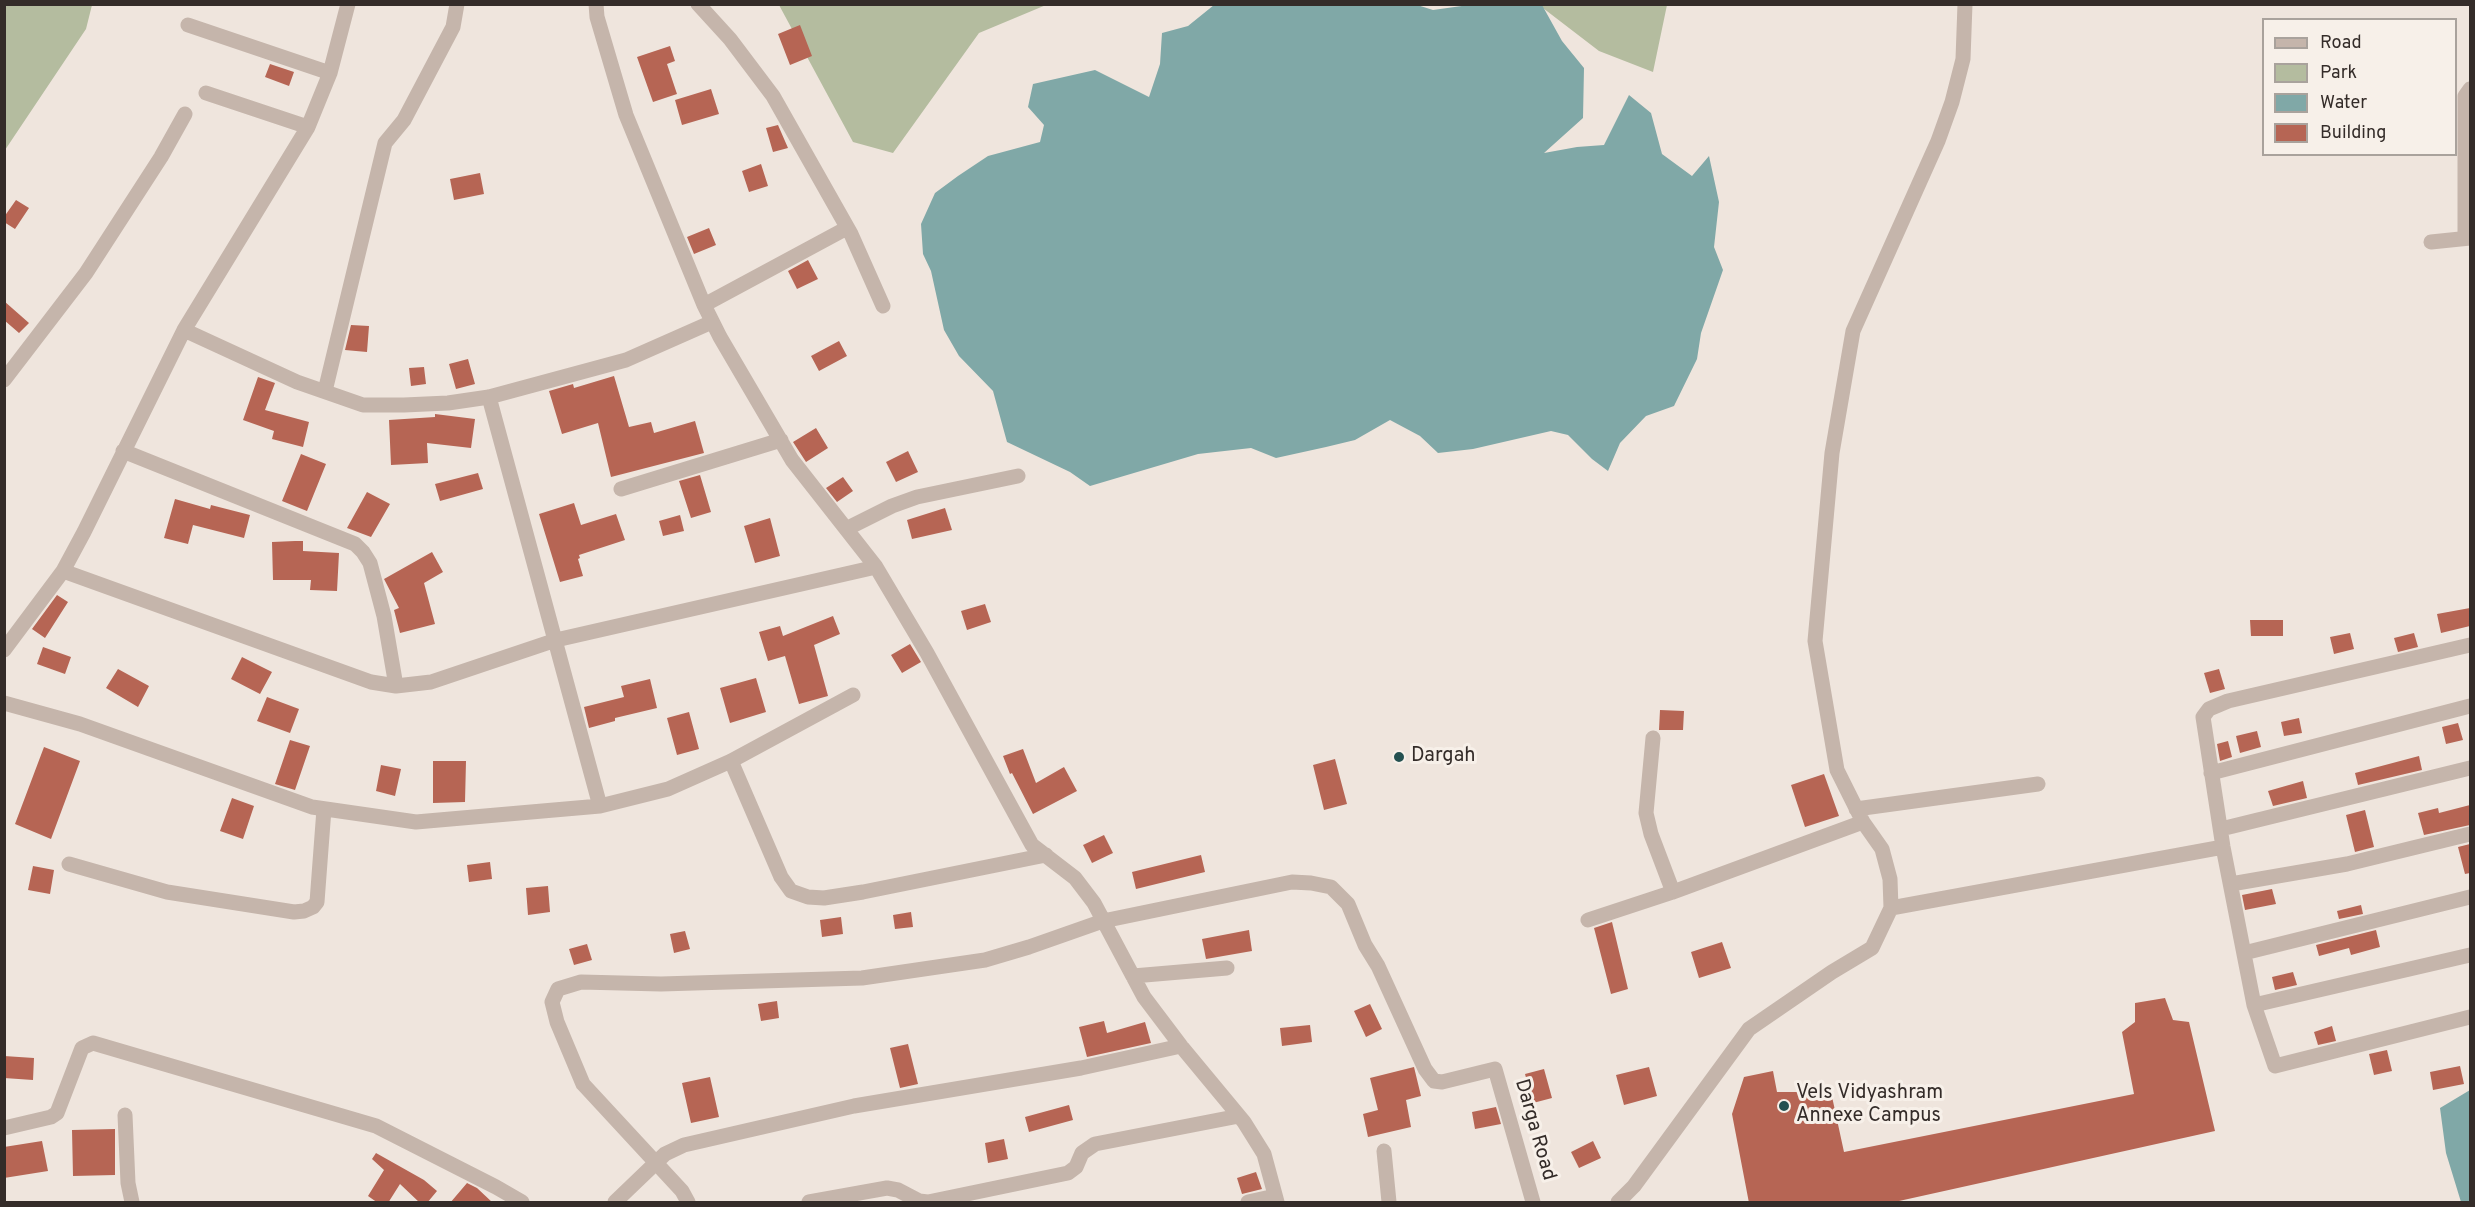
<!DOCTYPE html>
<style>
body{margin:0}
#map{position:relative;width:2475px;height:1207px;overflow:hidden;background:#efe5dd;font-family:Overpass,sans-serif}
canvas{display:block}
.frame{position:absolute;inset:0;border:6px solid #342c29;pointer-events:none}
.legend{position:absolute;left:2262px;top:18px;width:195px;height:138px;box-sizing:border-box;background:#f7f0e9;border:2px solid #a9a29c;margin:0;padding:8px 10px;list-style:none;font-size:18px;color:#342c29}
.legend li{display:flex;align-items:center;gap:12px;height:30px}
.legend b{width:30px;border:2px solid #a9a29c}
</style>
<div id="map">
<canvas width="2475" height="1207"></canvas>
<div class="frame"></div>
<ul class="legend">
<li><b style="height:8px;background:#c5b5ab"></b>Road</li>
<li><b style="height:16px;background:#b4bc9f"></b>Park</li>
<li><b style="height:16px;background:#80a8a7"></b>Water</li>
<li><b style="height:16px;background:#b66554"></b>Building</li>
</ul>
</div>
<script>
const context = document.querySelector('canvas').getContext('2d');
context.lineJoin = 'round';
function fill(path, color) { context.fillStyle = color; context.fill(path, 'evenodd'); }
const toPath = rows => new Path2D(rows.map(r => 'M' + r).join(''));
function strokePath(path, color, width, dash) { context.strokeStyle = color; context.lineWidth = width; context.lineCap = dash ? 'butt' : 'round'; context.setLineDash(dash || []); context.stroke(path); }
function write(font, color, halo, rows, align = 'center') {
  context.font = font + ' Overpass,sans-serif'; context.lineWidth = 6; context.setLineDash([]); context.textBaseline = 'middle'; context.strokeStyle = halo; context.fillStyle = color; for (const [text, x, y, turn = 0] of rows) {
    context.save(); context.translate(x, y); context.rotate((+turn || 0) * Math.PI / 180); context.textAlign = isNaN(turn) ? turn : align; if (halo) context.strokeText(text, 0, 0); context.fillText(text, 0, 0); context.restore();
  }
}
const green = toPath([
 [5,4,92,5,86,29,5,150],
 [779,5,1046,5,979,33,893,153,853,142],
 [1539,5,1667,5,1653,72,1599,51]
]);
const water = toPath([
 [1414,4,1433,10,1476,4,1542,5,1562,41,1584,68,1583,118,1544,153,1577,147,1604,145,1629,95,1651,113,1662,154,1692,176,1709,156,1719,202,1714,247,1723,270,1701,333,1697,359,1674,406,1646,416,1620,443,1608,471,1592,459,1568,435,1551,431,1473,449,1438,453,1420,436,1390,420,1355,440,1326,447,1276,458,1251,448,1198,454,1090,486,1070,472,1007,442,993,391,959,356,944,330,931,271,923,254,921,224,935,193,958,176,988,156,1040,142,1044,125,1028,107,1033,84,1095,70,1149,97,1160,64,1162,33,1188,26,1214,5],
 [2470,1090,2470,1202,2461,1202,2446,1153,2440,1108]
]);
const building = toPath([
 [800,25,812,56,790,65,778,34],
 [670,46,675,61,667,64,677,94,653,102,637,57],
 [270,64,294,72,289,86,265,77],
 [711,89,719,114,682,125,675,100],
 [778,125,788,148,773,152,766,128],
 [761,164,768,186,749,192,742,171],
 [480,173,484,194,454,200,450,179],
 [16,200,29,208,15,229,4,222,4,217],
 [709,228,716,245,694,254,687,237],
 [808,260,818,279,797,289,788,271],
 [4,301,29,323,19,333,4,320],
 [351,325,369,326,367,352,345,350],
 [839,341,847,356,819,371,811,356],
 [468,359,475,384,456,389,449,364],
 [424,367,426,384,411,386,409,368],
 [614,376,629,427,651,422,654,433,695,421,704,453,611,477,598,423,562,434,549,391,573,384,574,388],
 [258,377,275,383,265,410,309,422,303,447,272,439,274,431,243,420],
 [435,414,475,419,471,448,427,443,428,463,391,465,389,420,435,417],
 [816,428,828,448,806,462,793,442],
 [908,451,918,472,896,482,886,462],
 [301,454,326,464,307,511,282,501],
 [478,473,483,489,440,501,435,484],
 [700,475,711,512,691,518,679,481],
 [843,477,853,491,837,502,826,488],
 [367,492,390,504,371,537,347,528],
 [175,499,210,509,211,505,250,515,244,538,193,525,188,544,164,538],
 [574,503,581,525,616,514,625,540,579,555,580,558,578,559,583,576,560,582,539,514],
 [945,508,952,530,912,539,907,520],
 [680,515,684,531,663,536,659,521],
 [770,518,780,556,755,563,744,526],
 [295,541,303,541,303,551,339,553,337,591,310,590,311,580,273,580,272,542],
 [432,552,443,572,424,583,435,624,400,633,394,610,399,608,384,579],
 [57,595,68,602,45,638,32,629],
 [985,604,991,622,967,630,961,611],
 [2470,608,2470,626,2441,633,2437,614],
 [833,616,840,634,814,645,828,696,799,704,785,656,768,661,759,632,780,626,783,636],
 [2250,620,2283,620,2283,636,2251,636],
 [2350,633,2354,649,2334,654,2330,637],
 [2414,633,2418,647,2398,652,2394,638],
 [910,644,921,662,902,673,891,655],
 [43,647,71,657,65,674,37,664],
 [242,657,272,672,260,694,231,679],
 [118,669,149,686,138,707,106,688],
 [2219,669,2225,689,2210,693,2204,673],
 [756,678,766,712,730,723,720,688],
 [650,679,657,708,615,718,615,721,589,728,584,707,624,697,621,686],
 [267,697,299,709,290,733,257,721],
 [1660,710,1684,711,1683,730,1659,730],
 [689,712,699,749,677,755,667,718],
 [2299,718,2302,733,2284,736,2281,722],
 [2458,723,2463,740,2446,744,2442,727],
 [2257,731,2261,747,2240,753,2236,736],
 [290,740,310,746,295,790,275,784],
 [2228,741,2232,757,2220,761,2217,744],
 [44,747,80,761,51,839,15,824],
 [1023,749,1036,783,1064,767,1077,791,1033,814,1012,773,1010,774,1003,756],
 [2419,756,2422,770,2358,785,2355,773],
 [1335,759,1347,804,1324,810,1313,765],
 [433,761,466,761,465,802,433,803],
 [381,765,401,769,395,796,376,791],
 [1824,774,1839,816,1805,827,1791,785],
 [2303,781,2307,798,2273,806,2268,791],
 [232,798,254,806,243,839,220,831],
 [2470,805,2470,825,2424,835,2418,813,2438,808,2439,813],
 [2365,810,2374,847,2355,852,2346,815],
 [1104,835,1113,853,1092,863,1083,845],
 [2470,844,2470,873,2465,874,2458,847],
 [1201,855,1205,872,1136,889,1132,872],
 [490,862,492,879,469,882,467,865],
 [33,866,54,870,50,894,28,890],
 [548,886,550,912,528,915,526,888],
 [2272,889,2276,904,2245,910,2242,895],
 [2361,905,2363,914,2339,919,2337,911],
 [911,912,913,927,895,929,893,915],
 [841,917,843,934,822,937,820,920],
 [1612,922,1628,989,1611,994,1594,928],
 [1249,930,1252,951,1206,959,1202,939],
 [2376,930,2380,947,2351,955,2349,948,2319,956,2316,945],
 [685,931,690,949,674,953,670,934],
 [1722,942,1731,968,1699,978,1691,952],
 [587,944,592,960,574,965,569,949],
 [2293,972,2297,985,2275,990,2272,977],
 [2165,998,2173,1020,2189,1022,2215,1131,1890,1203,1749,1203,1732,1114,1744,1077,1773,1071,1777,1092,1831,1092,1844,1152,2134,1094,2122,1032,2135,1022,2135,1003],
 [777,1001,779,1018,761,1021,758,1004],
 [1370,1004,1382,1029,1366,1037,1354,1011],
 [1104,1021,1107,1033,1145,1022,1151,1043,1087,1057,1079,1027],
 [1310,1025,1312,1042,1282,1046,1280,1028],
 [2332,1026,2336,1041,2318,1045,2314,1032],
 [908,1044,918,1084,900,1088,890,1048],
 [2387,1050,2392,1071,2374,1075,2369,1054],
 [4,1056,34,1058,33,1080,4,1078],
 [2460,1066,2464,1084,2433,1090,2430,1072],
 [1414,1067,1421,1096,1406,1100,1411,1127,1368,1137,1363,1114,1378,1110,1370,1078],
 [1649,1067,1657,1096,1624,1105,1616,1075],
 [1544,1069,1552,1098,1533,1103,1525,1074],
 [710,1077,719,1117,691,1123,682,1083],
 [1069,1105,1073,1120,1029,1132,1025,1117],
 [1496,1107,1501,1124,1475,1129,1472,1112],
 [115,1129,115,1175,73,1176,72,1130],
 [1004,1139,1008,1159,988,1163,985,1143],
 [42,1141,48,1171,4,1178,4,1147],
 [1593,1141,1601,1158,1579,1168,1571,1152],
 [376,1153,424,1180,437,1191,427,1203,420,1203,400,1184,388,1203,378,1203,368,1196,384,1170,372,1159],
 [1256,1172,1262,1189,1242,1194,1237,1178],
 [467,1183,477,1188,493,1203,450,1203]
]);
const minor = toPath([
 [596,4,597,17,626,115,704,305,720,337,792,460,876,567,927,653,1032,845,1075,878,1094,903,1144,997,1181,1046,1244,1122,1264,1154,1277,1202],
 [698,4,730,39,773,96,851,234,883,306],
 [188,25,330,73],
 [206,93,308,127],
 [2465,238,2465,96,2470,89],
 [2431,242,2470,238],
 [704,305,847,228],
 [184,330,297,382,363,405,404,405,448,403,489,397,626,360,712,322],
 [4,380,86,273,161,157,185,114],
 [325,391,385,143,404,120,453,27,457,4],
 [489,397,600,806],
 [123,451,355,544,363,552,370,563,384,616,396,686],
 [621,489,781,440],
 [846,529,892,506,917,497,1018,476],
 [63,571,371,682,396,686,431,682,556,640,876,567],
 [2470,645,2228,701,2209,709,2203,717,2223,847,2254,1005,2275,1066,2470,1017],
 [4,650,63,571,84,532,184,330,308,127,330,73,348,4],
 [4,703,80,724,312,807,416,822,600,806,668,789,731,761,853,695],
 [1653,738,1646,813,1651,834,1673,892],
 [731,761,781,877,791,891,808,897,824,898,863,892,1046,855],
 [2211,773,2470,706],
 [1856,809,2038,784],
 [2221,829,2470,768],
 [69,864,167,892,294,912,304,911,313,907,317,902,324,809],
 [2231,884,2347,864,2470,834],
 [1891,908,2223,847],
 [1588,920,1673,892,1863,822],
 [2244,953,2470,897],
 [1133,976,1227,968],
 [2254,1005,2470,955],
 [125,1115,128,1183,132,1202],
 [4,1128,51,1117,57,1113,82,1048,93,1043,376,1126,496,1187,522,1202],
 [1384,1151,1389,1202],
 [615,1202,665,1154,684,1145,854,1106,1081,1068,1181,1046],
 [688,1202,682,1191,583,1084,557,1022,552,1002,558,989,581,982,661,984,862,978,985,960,1029,947,1103,921,1292,882,1311,883,1331,887,1348,904,1365,945,1378,966,1425,1069,1434,1081,1442,1082,1495,1069,1533,1202],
 [809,1202,887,1188,898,1190,919,1201,928,1202,1068,1173,1076,1167,1082,1153,1095,1144,1239,1116],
 [1248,1202,1275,1196],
 [1618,1202,1634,1186,1749,1029,1832,972,1872,948,1891,908,1890,879,1882,849,1863,822,1837,770,1815,641,1832,453,1853,331,1938,141,1952,102,1963,59,1965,4]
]);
const markers = [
 [1399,757,6,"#245050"],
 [1784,1106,6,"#245050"]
];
const poiNames = [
 ["Dargah",1411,757],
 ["Vels Vidyashram",1796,1094],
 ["Annexe Campus",1796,1117]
];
const streetNames = [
 ["Darga Road",1534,1130,74]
];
fill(green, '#b4bc9f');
fill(water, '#80a8a7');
fill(building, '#b66554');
strokePath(minor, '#c5b5ab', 15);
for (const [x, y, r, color] of markers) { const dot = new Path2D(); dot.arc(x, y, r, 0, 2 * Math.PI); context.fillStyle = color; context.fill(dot); strokePath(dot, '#f7f0e9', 2); }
write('20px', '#342c29', '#f7f0e9', poiNames, 'left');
write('20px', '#342c29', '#f7f0e9', streetNames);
</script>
